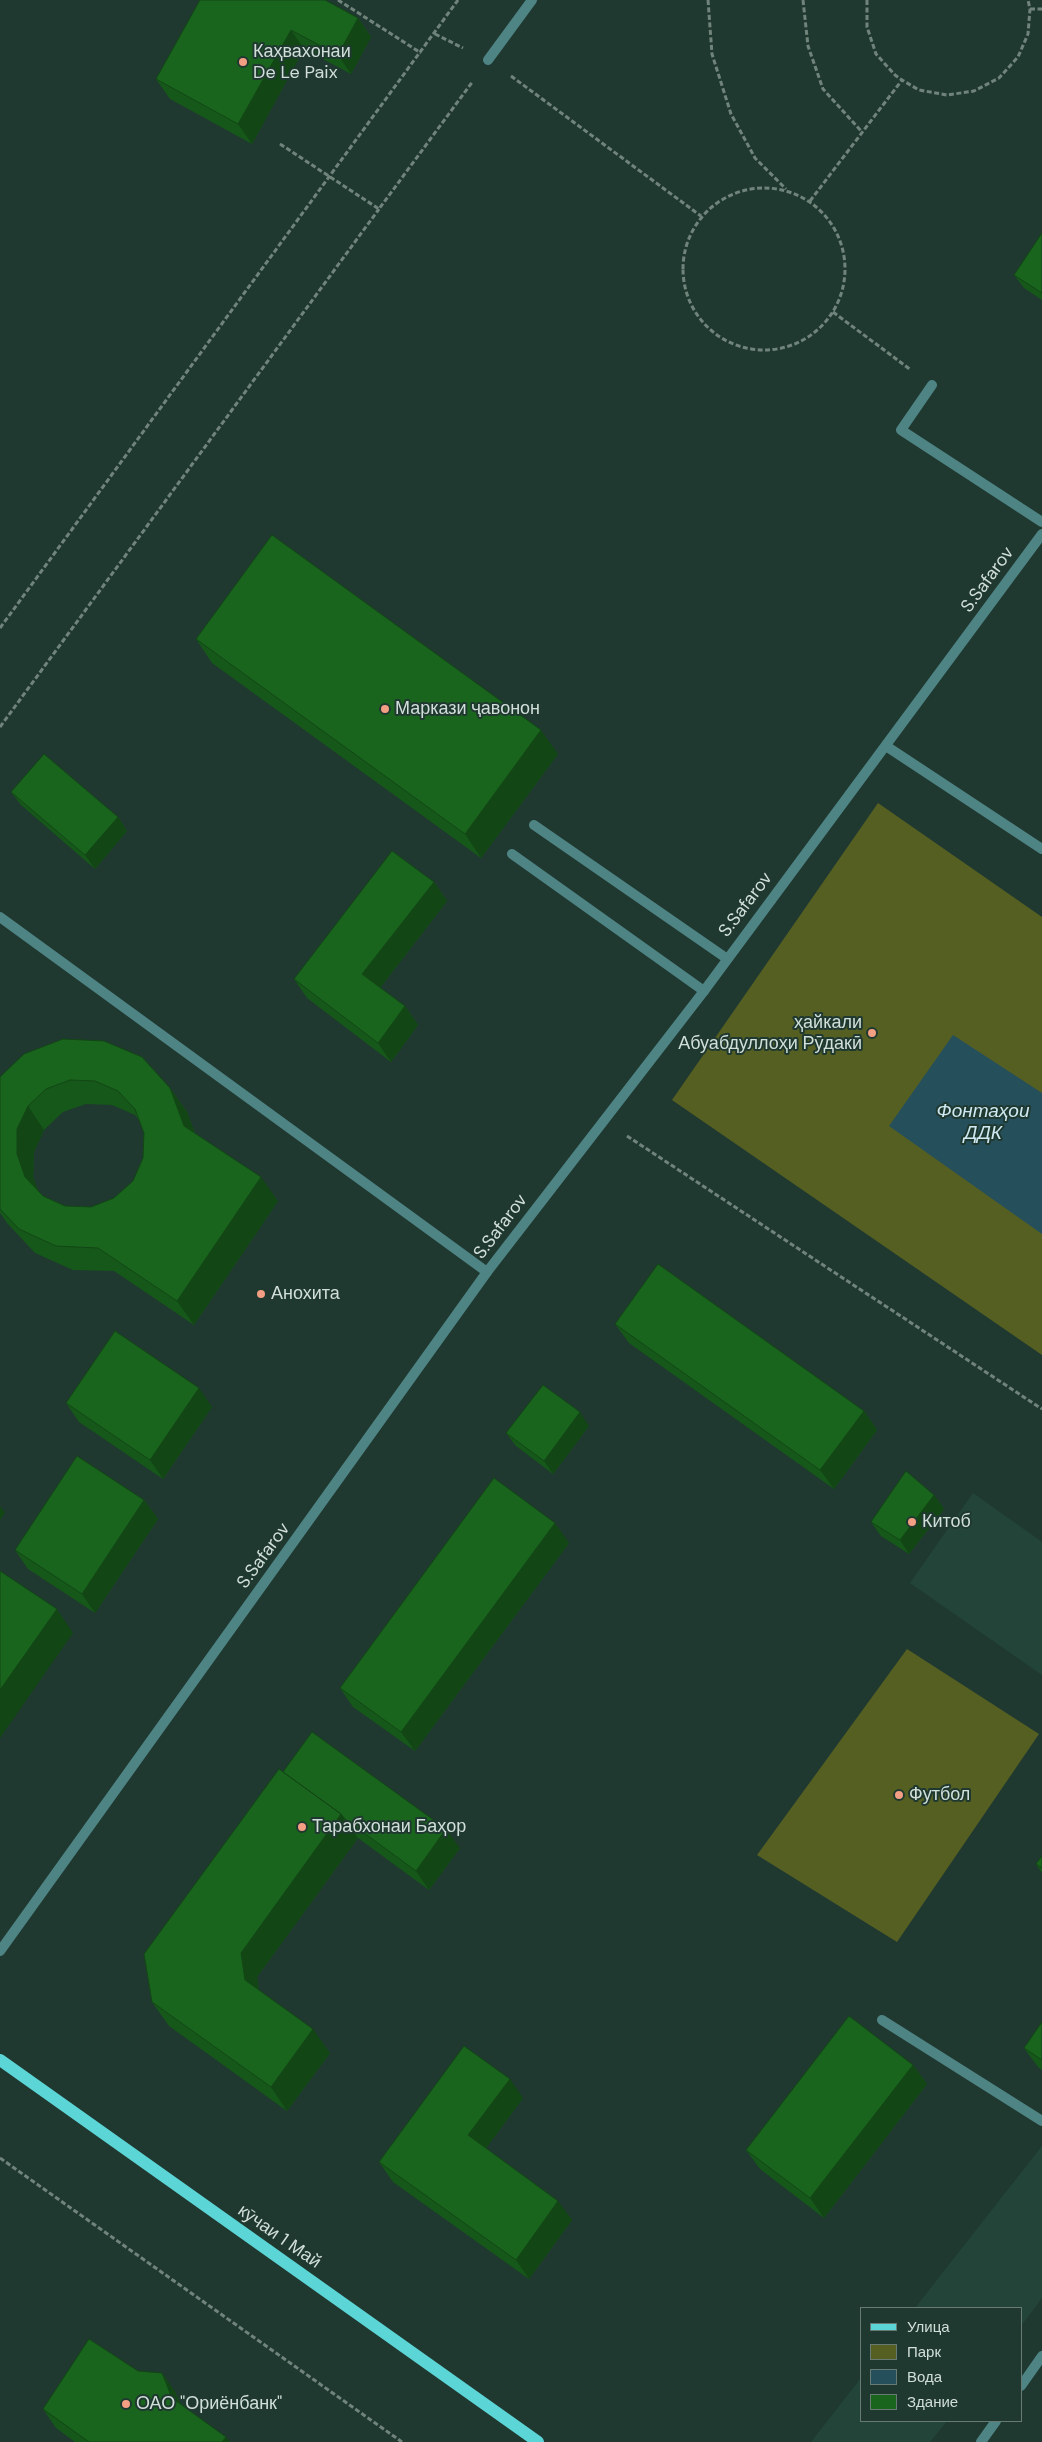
<!DOCTYPE html>
<meta charset="utf-8">
<style>
body{margin:0}
#map{position:relative;width:1042px;height:2442px;overflow:hidden;background:#203930;font-family:"DM Sans",sans-serif}
canvas{display:block}
.legend{position:absolute;left:860px;top:2307px;width:162px;height:115px;box-sizing:border-box;background:#203930;border:1px solid #677b74;margin:0;padding:6px 9px;list-style:none;font-size:15px;color:#d1dfd9}
.legend li{display:flex;align-items:center;gap:10px;height:25px}
.legend b{width:25px;border:1px solid #677b74}
</style>
<div id="map">
<canvas width="1042" height="2442"></canvas>
<ul class="legend">
<li><b style="height:6px;background:#5cd5d6"></b>Улица</li>
<li><b style="height:14px;background:#555f22"></b>Парк</li>
<li><b style="height:14px;background:#264f5c"></b>Вода</li>
<li><b style="height:14px;background:#1a651e"></b>Здание</li>
</ul>
</div>
<script>
const context = document.querySelector('canvas').getContext('2d');
context.lineJoin = 'round';
function fill(path, color) { context.fillStyle = color; context.fill(path, 'evenodd'); }
const toPath = rows => new Path2D(rows.map(r => 'M' + r).join(''));
function strokePath(path, color, width, dash) { context.strokeStyle = color; context.lineWidth = width; context.lineCap = dash ? 'butt' : 'round'; context.setLineDash(dash || []); context.stroke(path); }
function write(font, color, halo, rows, align = 'center') {
  context.font = font + ' "DM Sans",sans-serif'; context.lineWidth = 4; context.setLineDash([]); context.textBaseline = 'middle'; context.strokeStyle = halo; context.fillStyle = color; for (const [text, x, y, turn = 0] of rows) {
    context.save(); context.translate(x, y); context.rotate((+turn || 0) * Math.PI / 180); context.textAlign = isNaN(turn) ? turn : align; if (halo) context.strokeText(text, 0, 0); context.fillText(text, 0, 0); context.restore();
  }
}
const built = toPath([
 [973,1493,1042,1542,1042,1675,910,1583],
 [1042,2146,1042,2298,1021,2326,1021,2308,915,2308],
 [861,2378,861,2421,947,2421,930,2442,811,2442]
]);
const green = toPath([
 [878,803,1042,917,1042,1355,672,1100],
 [907,1649,1039,1734,897,1942,757,1855]
]);
const water = toPath([
 [953,1035,1042,1093,1042,1234,889,1126]
]);
const path = toPath([
 [338,0,421,53],
 [708,0,712,54,731,114,755,158,786,189],
 [803,0,808,46,823,89,862,132],
 [867,0,867,27,876,54,895,75,902,80,919,90,947,95,974,91,999,78,1018,57,1028,34,1030,9,1028,0],
 [1030,9,1042,9],
 [435,34,463,48],
 [511,76,701,216],
 [280,144,379,209,473,81],
 '683 269a81 81 0 1 1 162 0a81 81 0 1 1-162 0Z',
 [810,201,902,80],
 [833,312,911,370],
 [0,628,458,0],
 [0,727,379,209],
 [627,1136,1042,1409],
 [0,2158,402,2442]
]);
const service = toPath([
 [886,746,1042,849],
 [534,825,726,958],
 [512,854,704,991],
 [882,2020,1042,2121],
 [1021,2386,1042,2356],
 [981,2442,996,2421]
]);
const pedestrian = toPath([
 [488,60,532,0],
 [932,385,901,430,1042,522],
 [0,917,487,1272]
]);
const tertiary = toPath([
 [0,1951,487,1272,704,991,1042,534]
]);
const primary = toPath([
 [0,2060,538,2442]
]);
const wall = toPath([
 [200,0,358,18,371,37,351,74,304,49,252,144,170,99,156,79],
 [1042,233,1042,300,1024,288,1014,275],
 [196,639,558,754,481,858,212,663],
 [11,792,118,817,127,831,95,869,21,805],
 [434,882,447,901,380,988,405,1006,418,1025,391,1062,307,998,294,979],
 [24,1054,170,1088,187,1112,195,1133,278,1201,194,1325,114,1271,73,1270,35,1253,7,1223,0,1213,0,1077],
 [86,1104,112,1105,135,1115,139,1120,144,1133,143,1158,133,1181,114,1198,91,1207,65,1206,43,1196,38,1191,33,1177,34,1152,44,1130,63,1112],
 [615,1324,864,1411,877,1430,834,1489,629,1343],
 [66,1403,212,1407,163,1479,79,1422],
 [589,1426,553,1474,516,1446,506,1433],
 [934,1495,944,1509,909,1554,881,1536,871,1522],
 [144,1500,158,1519,95,1613,28,1569,15,1550],
 [569,1543,415,1751,353,1707,340,1688],
 [283,1772,460,1848,429,1890,358,1838,257,1977,259,1991,330,2053,287,2111,169,2026,152,2002],
 [1042,1856,1042,1873,1036,1864],
 [1042,2022,1042,2070,1038,2067,1024,2048],
 [913,2065,927,2084,824,2218,760,2169,746,2150],
 [523,2098,486,2148,572,2220,529,2279,393,2182,379,2162],
 [138,2371,162,2373,175,2392,180,2403,230,2442,75,2442,56,2428,43,2409]
]);
const shadedWall = toPath([
 [358,18,371,37,351,74,338,55],
 [291,30,304,49,252,144,238,124],
 [541,730,558,754,481,858,465,834],
 [118,817,127,831,95,869,85,855],
 [434,882,447,901,376,993,362,974],
 [405,1006,418,1025,391,1062,378,1043],
 [170,1088,187,1112,201,1150,184,1126],
 [28,1106,44,1130,34,1152,33,1177,42,1201,25,1177,17,1154,17,1129],
 [261,1177,278,1201,194,1325,177,1301],
 [199,1388,212,1407,163,1479,150,1460],
 [864,1411,877,1430,834,1489,820,1470],
 [580,1412,589,1426,553,1474,544,1461],
 [934,1495,944,1509,909,1554,900,1540],
 [144,1500,158,1519,95,1613,82,1594],
 [0,1506,5,1513,0,1520],
 [555,1523,569,1543,415,1751,401,1732],
 [57,1609,73,1633,0,1738,0,1690],
 [341,1814,358,1838,257,1977,261,2004,245,1980,241,1953],
 [446,1829,460,1848,429,1890,416,1871],
 [313,2029,330,2053,287,2111,271,2087],
 [913,2065,927,2084,824,2218,810,2198],
 [510,2079,523,2098,481,2155,468,2135],
 [558,2201,572,2220,529,2279,516,2260],
 [162,2373,175,2392,186,2417,172,2398],
 [226,2437,230,2442,222,2442]
]);
const building = toPath([
 [200,0,325,0,358,18,338,55,291,30,238,124,156,79,200,0],
 [1042,233,1042,293,1014,275,1042,233],
 [272,535,541,730,465,834,196,639,272,535],
 [44,754,118,817,85,855,11,792,44,754],
 [392,851,434,882,362,974,405,1006,378,1043,294,979,392,851],
 [63,1039,104,1041,142,1057,170,1088,184,1126,261,1177,177,1301,98,1248,56,1246,19,1229,0,1209,0,1077,24,1054,63,1039],
 [70,1080,95,1081,118,1091,135,1109,144,1133,143,1158,133,1181,114,1198,91,1207,65,1206,43,1196,25,1177,17,1154,17,1129,28,1106,46,1089,70,1080],
 [658,1264,864,1411,820,1470,615,1324,658,1264],
 [115,1331,199,1388,150,1460,66,1403,115,1331],
 [543,1385,580,1412,544,1461,506,1433,543,1385],
 [77,1456,144,1500,82,1594,15,1550,77,1456],
 [906,1471,934,1495,900,1540,871,1522,906,1471],
 [494,1478,555,1523,401,1732,340,1688,494,1478],
 [0,1571,57,1609,0,1690,0,1571],
 [312,1732,446,1829,416,1871,345,1819,341,1814,283,1772,312,1732],
 [279,1769,341,1814,241,1953,245,1980,313,2029,271,2087,152,2002,144,1954,279,1769],
 [1042,1856,1042,1868,1036,1864,1042,1856],
 [849,2016,913,2065,810,2198,746,2150,849,2016],
 [1042,2022,1042,2060,1024,2048,1042,2022],
 [464,2046,510,2079,468,2135,558,2201,516,2260,379,2162,464,2046],
 [89,2339,138,2371,162,2373,172,2398,226,2437,222,2442,89,2442,43,2409,89,2339]
]);
const markers = [
 [243,62,5,"#f39f83"],
 [385,709,5,"#f39f83"],
 [872,1033,5,"#f39f83"],
 [261,1294,5,"#f39f83"],
 [912,1522,5,"#f39f83"],
 [899,1795,5,"#f39f83"],
 [302,1827,5,"#f39f83"],
 [126,2404,5,"#f39f83"]
];
const poiNames = [
 ["Каҳвахонаи",253,52],
 ["De Le Paix",253,73],
 ["Маркази ҷавонон",395,709],
 ["ҳайкали",862,1023,"right"],
 ["Абуабдуллоҳи Рӯдакӣ",862,1044,"right"],
 ["Анохита",271,1294],
 ["Китоб",922,1522],
 ["Футбол",909,1795],
 ["Тарабхонаи Баҳор",312,1827],
 ["ОАО \"Ориёнбанк\"",136,2404]
];
const streetNames = [
 ["S.Safarov",988,580,-54],
 ["S.Safarov",746,905,-53],
 ["S.Safarov",501,1227,-53],
 ["S.Safarov",264,1556,-54],
 ["кӯчаи 1 Май",279,2237,35]
];
const waterNames = [
 ["Фонтаҳои",983,1112],
 ["ДДК",983,1134]
];
fill(built, '#234539');
fill(green, '#555f22');
fill(water, '#264f5c');
strokePath(path, '#70847c', 3, [5, 2.5]);
strokePath(service, '#4f8485', 10);
strokePath(pedestrian, '#4f8485', 10);
strokePath(tertiary, '#4f8485', 10);
strokePath(primary, '#5cd5d6', 12);
fill(wall, '#16571a');
fill(shadedWall, '#124715');
fill(building, '#1a651e');
strokePath(building, '#124715', 1);
for (const [x, y, r, color] of markers) { const dot = new Path2D(); dot.arc(x, y, r, 0, 2 * Math.PI); context.fillStyle = color; context.fill(dot); strokePath(dot, '#203930', 2); }
write('18px', '#d1dfd9', '#203930', poiNames, 'left');
write('18px', '#d1dfd9', '#203930', streetNames);
write('italic 19px', '#cee9f2', '#203930', waterNames);
</script>
